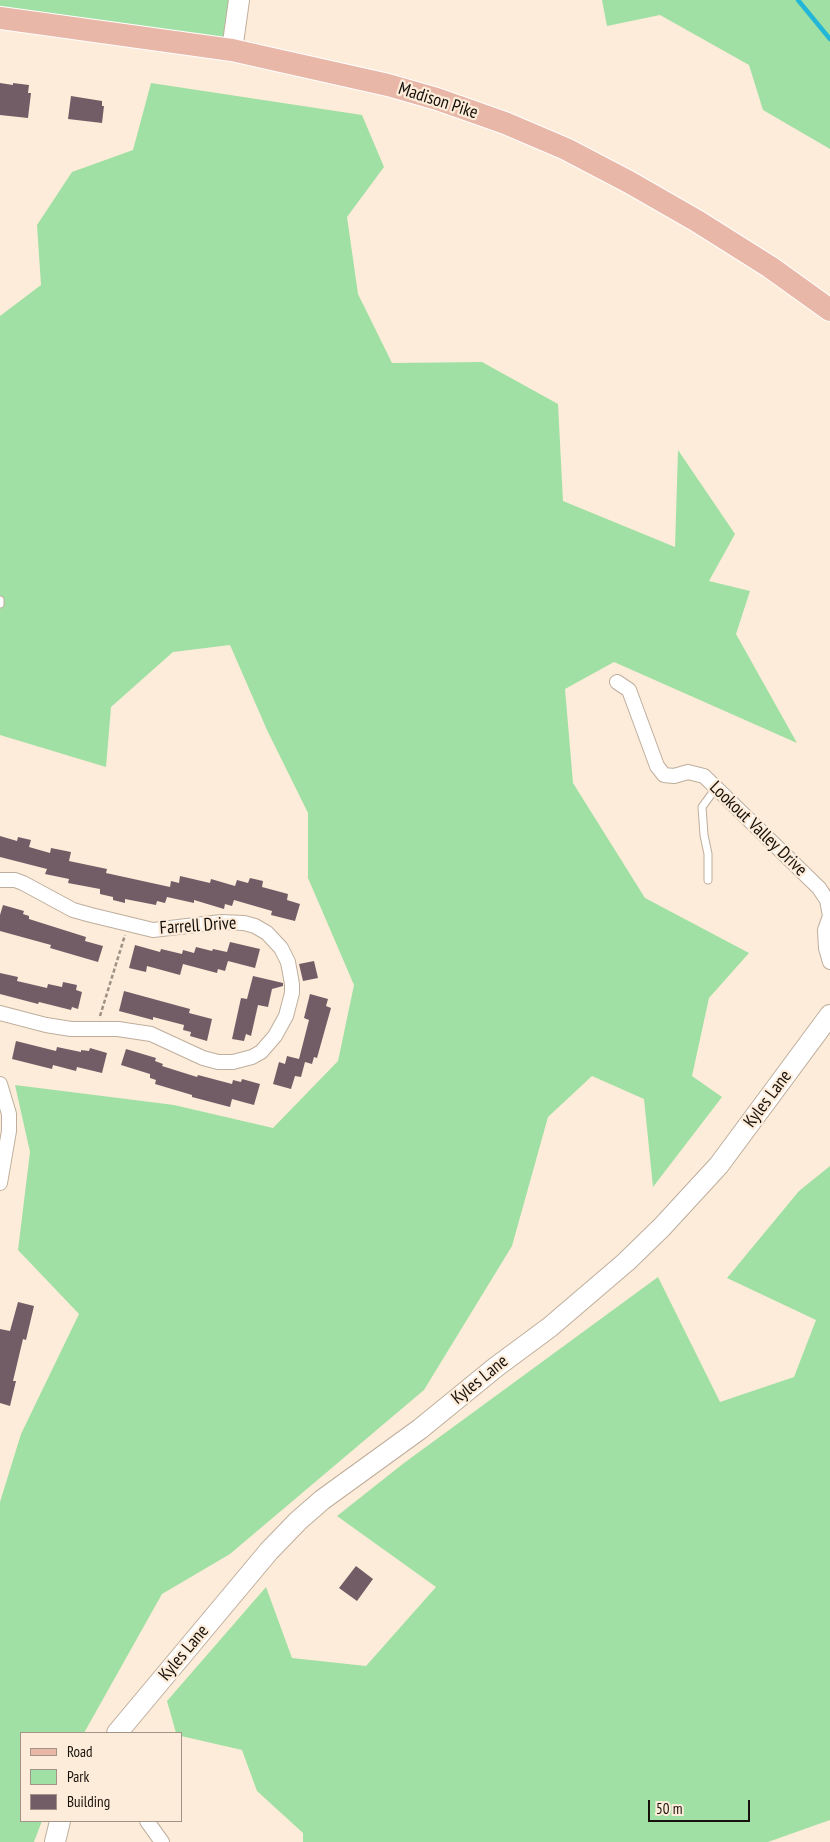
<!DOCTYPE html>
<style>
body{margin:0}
#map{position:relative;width:830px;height:1842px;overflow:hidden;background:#fdecd9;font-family:"PT Sans Narrow",sans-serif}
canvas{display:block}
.legend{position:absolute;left:20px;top:1732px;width:162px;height:90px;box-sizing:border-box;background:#fdecd9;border:1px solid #a19487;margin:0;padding:6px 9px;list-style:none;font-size:15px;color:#17110b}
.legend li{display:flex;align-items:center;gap:10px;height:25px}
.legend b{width:25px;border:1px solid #a19487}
.scale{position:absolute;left:648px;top:1800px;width:102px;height:22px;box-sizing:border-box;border:2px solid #17110b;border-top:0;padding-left:6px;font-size:15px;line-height:18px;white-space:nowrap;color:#17110b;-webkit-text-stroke:4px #fdecd9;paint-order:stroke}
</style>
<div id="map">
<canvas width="830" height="1842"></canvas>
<ul class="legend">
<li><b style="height:6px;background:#e9b7a7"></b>Road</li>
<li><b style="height:14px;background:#a0e0a4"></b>Park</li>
<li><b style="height:14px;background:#725d67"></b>Building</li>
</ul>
<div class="scale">50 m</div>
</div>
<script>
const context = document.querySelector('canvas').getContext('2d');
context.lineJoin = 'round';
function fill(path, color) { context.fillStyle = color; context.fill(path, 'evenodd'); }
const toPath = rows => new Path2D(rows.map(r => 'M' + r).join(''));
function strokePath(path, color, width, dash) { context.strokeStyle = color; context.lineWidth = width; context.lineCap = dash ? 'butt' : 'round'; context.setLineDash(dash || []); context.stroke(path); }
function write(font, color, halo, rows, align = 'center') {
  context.font = font + ' "PT Sans Narrow",sans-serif'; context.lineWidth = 4.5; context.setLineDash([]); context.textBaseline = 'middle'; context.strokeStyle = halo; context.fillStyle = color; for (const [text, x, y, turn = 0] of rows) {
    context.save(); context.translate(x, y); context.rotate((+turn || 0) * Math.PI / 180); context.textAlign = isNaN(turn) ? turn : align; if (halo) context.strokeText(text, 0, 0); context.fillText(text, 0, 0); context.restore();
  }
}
const green = toPath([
 [0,0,239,0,232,50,0,18],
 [602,0,830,0,830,149,763,110,749,65,660,15,607,26],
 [151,83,362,115,384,167,347,217,358,294,392,363,482,362,558,404,563,501,675,547,678,450,735,534,709,581,750,591,736,634,797,743,614,662,565,689,573,783,645,898,749,953,709,998,692,1076,722,1097,653,1187,644,1099,592,1076,548,1117,512,1246,424,1390,230,1554,162,1594,84,1733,21,1733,21,1821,42,1821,34,1842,0,1842,0,1502,21,1434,79,1314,18,1250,30,1152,15,1085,174,1105,273,1128,338,1061,354,985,308,878,308,813,267,730,230,645,173,652,111,707,106,767,0,735,0,316,41,285,37,225,72,172,133,150],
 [830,1166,830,1820,768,1842,303,1842,303,1833,257,1791,242,1750,181,1736,181,1733,176,1733,167,1701,266,1587,292,1658,366,1666,436,1587,337,1516,404,1463,658,1277,720,1402,794,1377,816,1320,727,1278,799,1191]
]);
const stream = toPath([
 [798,0,830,39]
]);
const building = toPath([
 [0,83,13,85,13,83,29,85,28,93,31,93,28,118,0,115],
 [71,96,102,101,102,106,104,106,102,123,68,119],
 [0,836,17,841,18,837,31,840,29,847,50,853,51,848,71,852,69,861,107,869,106,873,170,887,171,881,179,883,180,876,210,883,211,879,235,886,237,880,248,883,250,878,263,881,262,887,288,894,287,900,300,904,295,921,271,915,272,911,234,900,232,906,225,904,224,909,194,900,194,903,167,897,165,903,157,901,156,905,125,899,125,903,113,900,113,897,100,894,100,889,68,883,69,879,45,874,47,869,0,857],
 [3,905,24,911,23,914,29,916,29,919,86,937,85,941,103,946,98,962,50,948,51,945,0,931,0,915],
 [230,942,260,949,255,968,228,961,225,971,218,969,217,973,183,964,180,975,147,966,146,972,129,968,135,945,160,952,161,949,182,954,183,950,194,953,196,947,212,951,213,949,227,952],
 [314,961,318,978,303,981,299,964],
 [0,973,18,977,17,981,47,988,48,984,62,987,63,982,77,985,76,990,82,992,78,1009,72,1007,71,1010,39,1002,38,1004,0,994],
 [253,976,283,983,283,986,272,989,268,1007,258,1005,251,1036,246,1034,244,1041,232,1039,241,998,247,999],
 [124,991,190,1009,189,1013,212,1019,207,1041,190,1036,191,1032,183,1030,184,1025,153,1017,153,1020,119,1011],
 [310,994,328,999,326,1006,331,1008,317,1058,314,1057,312,1064,305,1062,301,1077,295,1076,291,1089,273,1084,279,1062,285,1064,287,1056,299,1059,309,1020,304,1018],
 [16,1041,56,1051,57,1047,81,1052,81,1050,89,1051,90,1048,107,1053,102,1073,77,1067,76,1071,53,1065,52,1069,12,1059],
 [126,1049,156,1058,155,1061,163,1064,162,1066,197,1077,198,1075,232,1084,233,1080,241,1082,242,1079,260,1084,254,1105,232,1099,230,1107,192,1097,192,1095,155,1084,156,1080,150,1078,150,1074,121,1065],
 [18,1302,34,1306,26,1340,23,1339,13,1381,16,1381,10,1406,0,1403,0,1329,10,1331],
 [356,1566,373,1579,357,1601,339,1588]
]);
const path = toPath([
 [100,1016,125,935]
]);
const lane = toPath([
 [0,600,0,604],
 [708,880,708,854,704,835,702,807,716,788]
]);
const street = toPath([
 [617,682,629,690,657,766,664,775,674,776,688,772,704,776,819,888,827,900,830,916,825,930,826,948,830,962],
 [0,880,15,880,23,883,73,910,91,915,153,930,221,922,244,923,255,926,267,933,281,948,288,962,292,984,292,993,286,1016,275,1036,261,1052,252,1057,233,1062,218,1062,203,1058,151,1034,118,1029,71,1029,46,1025,0,1013],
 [0,1084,9,1114,9,1131,0,1183],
 [147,1821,162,1842]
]);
const secondary = toPath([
 [232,50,239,0],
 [117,1733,269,1551,298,1521,322,1500,420,1429,496,1367,550,1327,626,1262,662,1227,719,1165,830,1015],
 [55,1842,60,1821]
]);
const primary = toPath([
 [0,18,232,50,388,85,437,99,505,123,566,149,629,182,697,221,770,267,830,310]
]);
const streetNames = [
 ["Madison Pike",438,101,18],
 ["Lookout Valley Drive",758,829,44],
 ["Farrell Drive",198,926,-4],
 ["Kyles Lane",768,1099,-53],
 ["Kyles Lane",480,1380,-39],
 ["Kyles Lane",184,1653,-50]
];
fill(green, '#a0e0a4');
strokePath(stream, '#23b6d6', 4.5);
fill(building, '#725d67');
strokePath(lane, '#beae9d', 9);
strokePath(street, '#beae9d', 16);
strokePath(secondary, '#beae9d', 22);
strokePath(primary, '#fff', 24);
strokePath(path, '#9d9183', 2.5, [4, 2.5]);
strokePath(lane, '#fff', 7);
strokePath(street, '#fff', 14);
strokePath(secondary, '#fff', 20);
strokePath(primary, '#e9b7a7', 22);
write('18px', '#17110b', '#fdecd9', streetNames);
</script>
